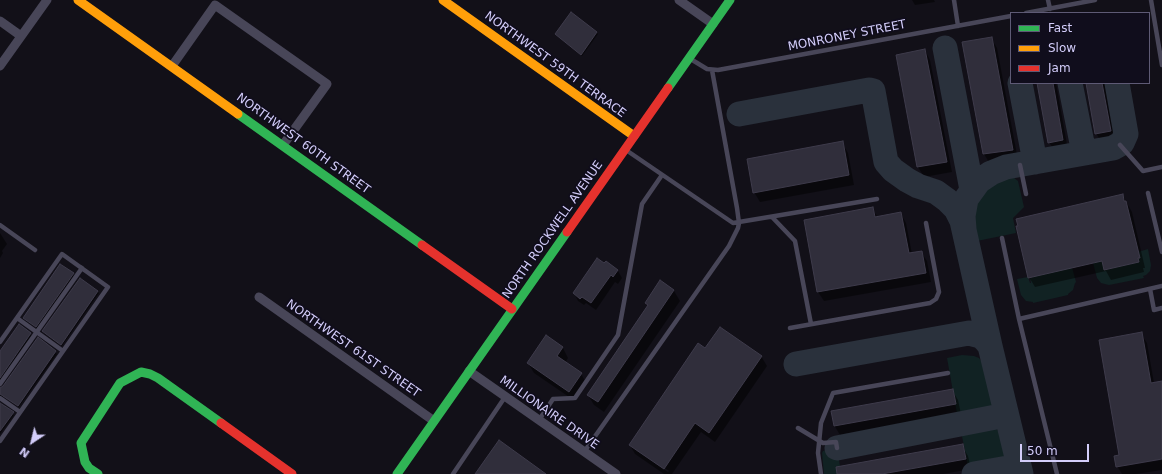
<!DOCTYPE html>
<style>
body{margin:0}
#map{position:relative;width:1162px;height:474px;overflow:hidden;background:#121018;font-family:"DejaVu Sans",sans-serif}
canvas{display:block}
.legend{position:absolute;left:1010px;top:12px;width:140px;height:72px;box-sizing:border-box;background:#100d1c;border:1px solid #5e5a75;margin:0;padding:5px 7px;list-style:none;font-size:12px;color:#d3cdfa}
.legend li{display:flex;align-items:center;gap:8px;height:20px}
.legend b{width:20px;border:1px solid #5e5a75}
.north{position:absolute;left:12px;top:422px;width:40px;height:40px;-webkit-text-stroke:3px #100d1c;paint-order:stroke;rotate:215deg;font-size:11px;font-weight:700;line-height:16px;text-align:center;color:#d3cdfa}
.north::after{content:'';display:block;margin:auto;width:14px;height:18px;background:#d3cdfa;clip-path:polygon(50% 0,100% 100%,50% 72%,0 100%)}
.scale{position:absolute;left:1020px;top:444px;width:69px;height:18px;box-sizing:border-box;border:2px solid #d3cdfa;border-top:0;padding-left:5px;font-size:12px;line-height:14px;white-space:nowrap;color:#d3cdfa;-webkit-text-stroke:3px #100d1c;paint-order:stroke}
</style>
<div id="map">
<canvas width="1162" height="474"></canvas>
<ul class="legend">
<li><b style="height:5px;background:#30b455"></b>Fast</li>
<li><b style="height:5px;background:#ff9f0a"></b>Slow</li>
<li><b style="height:5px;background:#e5322d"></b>Jam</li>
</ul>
<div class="north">N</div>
<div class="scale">50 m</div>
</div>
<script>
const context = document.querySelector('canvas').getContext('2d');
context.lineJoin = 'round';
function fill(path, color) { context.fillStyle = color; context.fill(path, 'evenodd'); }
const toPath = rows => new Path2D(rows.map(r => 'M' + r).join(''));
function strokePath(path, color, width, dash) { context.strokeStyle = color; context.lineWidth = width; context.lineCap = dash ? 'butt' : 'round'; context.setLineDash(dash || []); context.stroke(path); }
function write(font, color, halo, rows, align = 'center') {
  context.font = font + ' "DejaVu Sans",sans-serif'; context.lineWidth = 3.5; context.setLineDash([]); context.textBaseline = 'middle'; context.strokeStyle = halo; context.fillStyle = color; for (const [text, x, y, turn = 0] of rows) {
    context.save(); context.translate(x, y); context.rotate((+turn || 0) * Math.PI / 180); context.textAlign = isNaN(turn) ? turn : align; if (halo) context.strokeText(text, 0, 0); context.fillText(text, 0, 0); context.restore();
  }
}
const green = toPath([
 [1007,176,1013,177,1018,181,1024,207,1013,218,1016,233,977,241,972,218,974,205,977,198,986,187,998,179],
 [1148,249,1151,265,1150,271,1146,275,1143,276,1144,278,1109,285,1101,283,1097,278,1093,263,1102,261,1104,270,1139,262,1138,252],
 [1072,267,1076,282,1075,283,1073,290,1068,294,1068,295,1033,303,1033,302,1026,301,1021,295,1017,279,1028,277,1030,283,1031,283,1030,277],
 [962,355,974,356,979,358,986,367,994,400,991,408,985,413,961,417,957,414,947,358],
 [990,425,996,428,1001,435,1003,435,1006,450,1005,450,1005,456,998,463,970,468,968,467,961,431,963,430],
 [837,448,840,466,837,474,824,474,822,453,823,451]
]);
const shadow = toPath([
 [912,0,934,0,935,2,915,5],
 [596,32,598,34,582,56,556,34],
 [991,38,997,48,1018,160,990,164,984,154,964,43],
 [925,50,930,60,952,172,924,177,918,167],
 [1038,83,1056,83,1068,150,1055,152,1049,142],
 [1087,83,1105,83,1116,141,1102,143,1096,133],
 [842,143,848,153,854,185,760,202,754,192],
 [1123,196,1132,212,1145,268,1143,268,1144,272,1111,280,1106,271,1035,287,1029,277,1019,226],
 [872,208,878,218,901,214,906,223,912,254,921,252,927,261,931,282,824,301,818,292],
 [0,233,7,244,2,251,3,253,0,258],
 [606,263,618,271,622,278,618,284,615,282,596,310,586,303,584,305,578,301,574,293],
 [73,274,74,276,37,328,26,320,25,318],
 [661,282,674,291,680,301,604,412,594,405,588,395,648,306,646,303],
 [97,291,99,293,62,346,44,333,43,331],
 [19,325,32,336,0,381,0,352],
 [1141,334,1147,343,1154,383,1162,382,1162,458,1124,464,1124,466,1162,460,1162,470,1136,474,1122,474,1117,466,1120,456],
 [546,337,563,348,568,358,565,363,581,374,587,384,575,401,534,373,528,363],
 [38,339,57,354,19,407,4,397,0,397,0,388,4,387],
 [706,349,761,356,767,366,715,442,701,432,672,474,664,474,635,454,630,445],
 [637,449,669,471,668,472,637,451],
 [952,390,958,400,961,414,840,435,834,425],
 [0,404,14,415,0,434],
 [962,446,968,456,971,469,943,474,838,474]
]);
const taxiway = toPath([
 [945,48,972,190],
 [1020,83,1035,162],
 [1070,83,1084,153],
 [739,114,869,90,873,91,886,162,893,170,907,180,918,186,936,192,947,200,956,209,962,221,990,346,1021,474],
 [964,229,963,216,966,199,979,181,991,173,1006,167,1113,148,1122,143,1126,134,1117,83],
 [796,364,969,333,981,336,986,341,990,346],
 [837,448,1006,415],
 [974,474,1019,466]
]);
const building = toPath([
 [571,12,597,32,581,55,555,34,571,12],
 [992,37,1013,150,983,154,962,42,992,37],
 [925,49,947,162,917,167,896,55,925,49],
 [1037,83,1053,83,1063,140,1048,143,1037,83],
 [1086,83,1102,83,1111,131,1095,134,1086,83],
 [843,141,849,175,753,193,747,159,843,141],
 [1123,194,1124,201,1126,201,1140,258,1138,258,1139,262,1104,270,1102,261,1028,278,1016,226,1018,226,1016,219,1123,194],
 [873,207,875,217,901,212,909,253,922,251,926,273,817,292,804,220,873,207],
 [597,258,604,263,606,261,618,270,613,277,611,275,591,303,582,297,580,299,573,293,597,258],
 [60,264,74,273,36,327,23,318,60,264],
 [80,278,98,291,61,345,42,331,80,278],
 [660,280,674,290,598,402,587,395,648,305,645,303,660,280],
 [19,324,31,333,0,378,0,351,19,324],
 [720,327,762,356,709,433,695,423,664,469,629,445,698,343,705,348,720,327],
 [1142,332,1151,383,1162,381,1162,459,1116,467,1114,456,1119,455,1099,340,1142,332],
 [546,335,563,347,557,356,582,373,569,392,527,363,546,335],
 [38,337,56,351,18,406,0,394,0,388,3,386,38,337],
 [953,389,956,404,834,426,831,411,953,389],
 [0,403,14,412,0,431,0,403],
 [499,440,546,474,475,474,499,440],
 [963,444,966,459,882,474,837,474,836,467,963,444]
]);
const lane = toPath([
 [954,0,958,26],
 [1048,0,1050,9],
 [1151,0,1162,65],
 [1026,13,1095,0],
 [689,58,707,69,718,70,1011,16],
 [1120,145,1143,171,1162,167],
 [626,150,733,223,877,199],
 [1020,165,1026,194],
 [1148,193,1162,252],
 [772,217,795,241,811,324],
 [0,225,35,250],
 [1002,238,1019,319,1057,474],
 [1150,289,1154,310,1162,308],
 [17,318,63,351],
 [1019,319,1162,286],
 [790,328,930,303,936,299,939,292,926,223],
 [0,342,62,254,108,287,0,441],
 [0,384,82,268],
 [0,398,20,412],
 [539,420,553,399,575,398,618,335,642,204,662,175],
 [798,428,823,443,836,442,837,448],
 [584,452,729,246,738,228,739,223,737,208,712,70],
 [453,474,505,397],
 [821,474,818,453,821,423,833,393,948,373]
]);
const street = toPath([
 [679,0,713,24],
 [0,21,21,36],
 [0,66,47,0],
 [172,66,215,5,327,84,283,145],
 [259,297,434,421],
 [469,371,616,474]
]);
const fast = toPath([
 [668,88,730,0],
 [238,114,422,245],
 [98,474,89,468,85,462,81,443,120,383,141,372,150,374,158,378,221,423],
 [397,474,567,232]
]);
const slow = toPath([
 [78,0,238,114],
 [443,0,634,136]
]);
const jam = toPath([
 [567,232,668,88],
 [422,245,512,309],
 [221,423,292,474]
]);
const streetNames = [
 ["MONRONEY STREET",847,36,-11],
 ["NORTHWEST 59TH TERRACE",555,65,36],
 ["NORTHWEST 60TH STREET",303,144,36],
 ["NORTH ROCKWELL AVENUE",553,230,-55],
 ["NORTHWEST 61ST STREET",353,349,35],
 ["MILLIONAIRE DRIVE",549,413,35]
];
fill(green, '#112223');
fill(shadow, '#0007');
strokePath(taxiway, '#2a313c', 25);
fill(building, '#302e3b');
strokePath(building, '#3e3b4b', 1);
strokePath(lane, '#484658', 4.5);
strokePath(street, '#484658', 9);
strokePath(fast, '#30b455', 9);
strokePath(slow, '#ff9f0a', 9);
strokePath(jam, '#e5322d', 9);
write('12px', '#d3cdfa', '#100d1c', streetNames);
</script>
